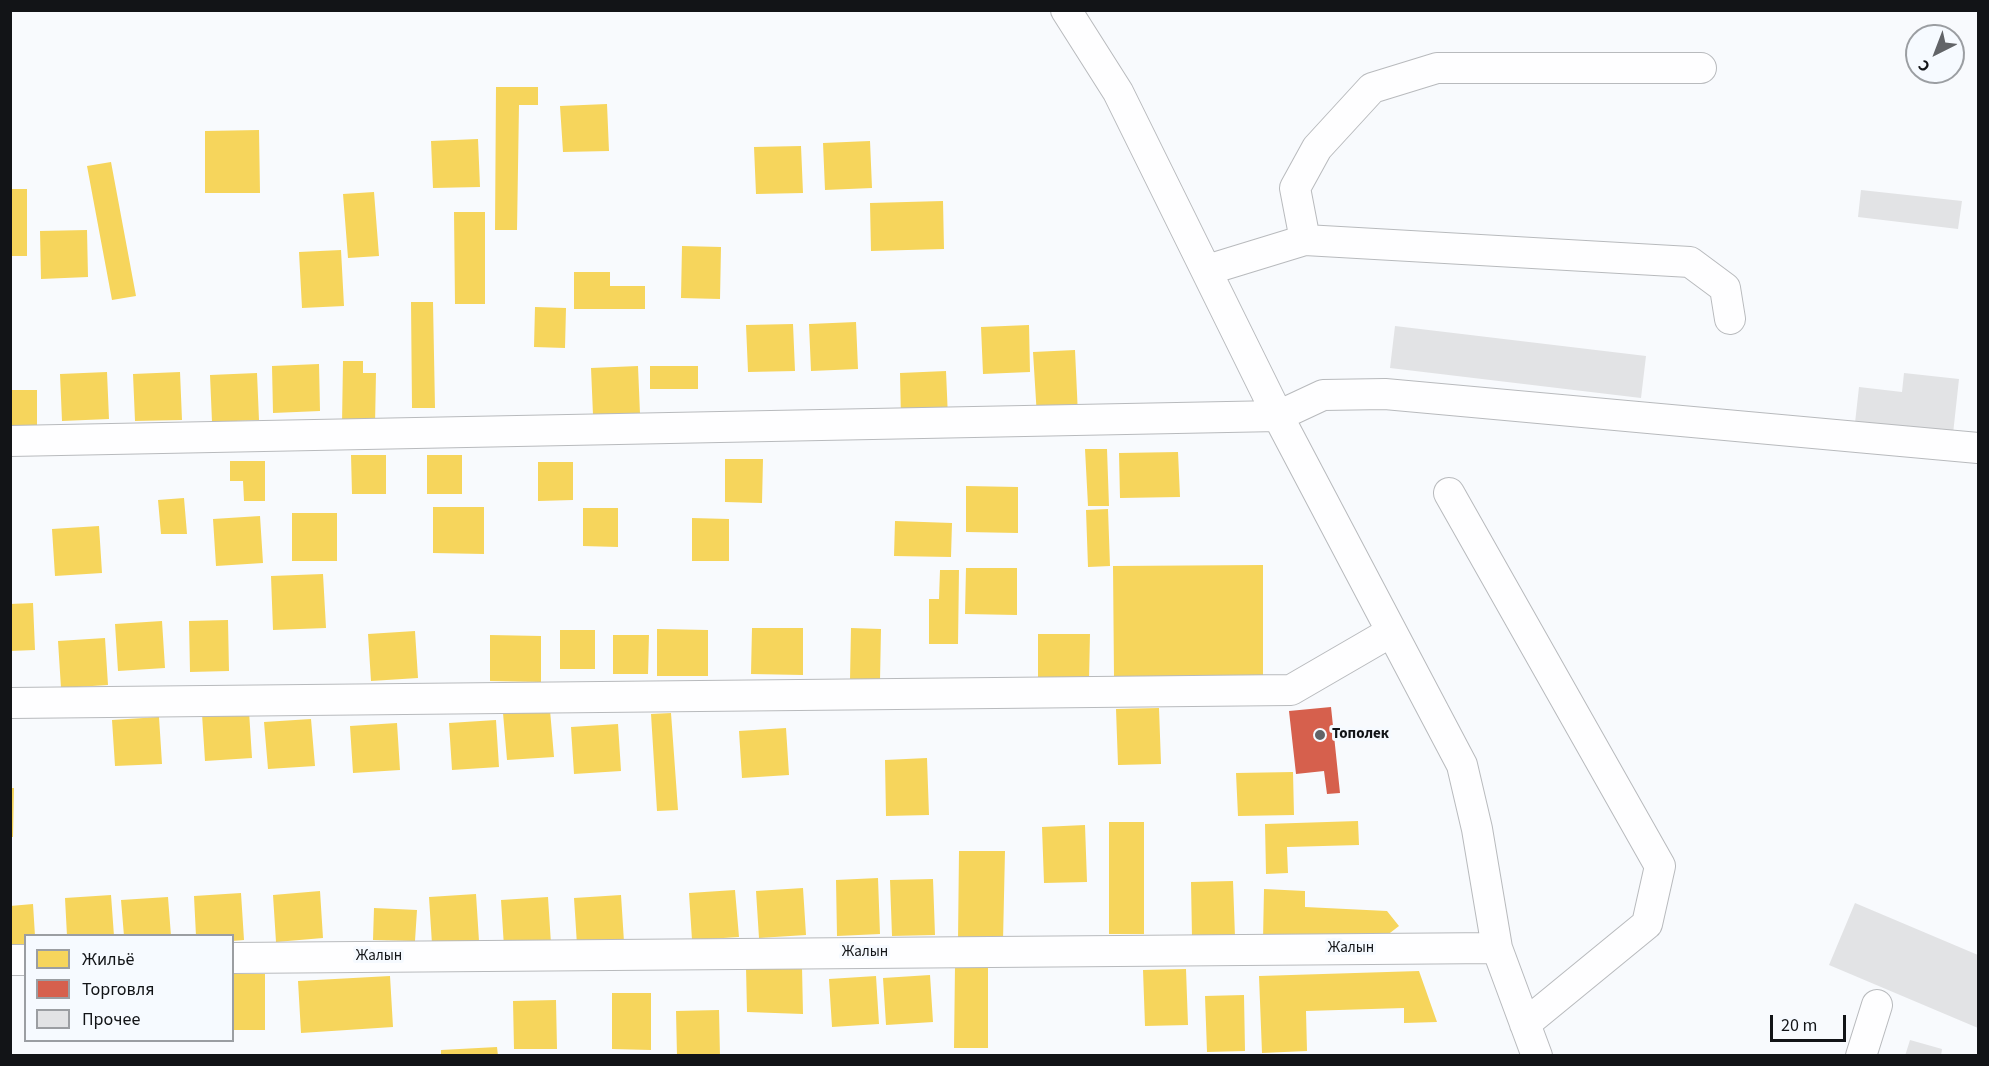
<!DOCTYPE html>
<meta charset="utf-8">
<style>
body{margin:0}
#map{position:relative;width:1989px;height:1066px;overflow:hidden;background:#f8fafd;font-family:"Source Sans 3",sans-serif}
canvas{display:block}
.frame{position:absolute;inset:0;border:12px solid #121417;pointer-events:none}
.legend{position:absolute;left:24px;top:934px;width:210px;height:108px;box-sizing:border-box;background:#f6faff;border:2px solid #9b9ea2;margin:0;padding:8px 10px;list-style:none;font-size:18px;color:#121417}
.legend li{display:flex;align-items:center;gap:12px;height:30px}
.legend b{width:30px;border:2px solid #9b9ea2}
.north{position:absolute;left:1905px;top:24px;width:60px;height:60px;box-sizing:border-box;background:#f6faff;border:2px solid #9b9ea2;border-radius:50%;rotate:222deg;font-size:16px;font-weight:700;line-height:24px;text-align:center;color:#121417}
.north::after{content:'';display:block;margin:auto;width:21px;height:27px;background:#626468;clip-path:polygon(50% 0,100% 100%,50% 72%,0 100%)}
.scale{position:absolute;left:1770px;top:1015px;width:76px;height:27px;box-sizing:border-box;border:3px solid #121417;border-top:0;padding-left:8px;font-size:18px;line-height:21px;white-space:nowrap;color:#121417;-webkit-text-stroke:4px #f6faff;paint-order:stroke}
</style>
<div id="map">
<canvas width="1989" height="1066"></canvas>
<div class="frame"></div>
<ul class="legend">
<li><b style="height:16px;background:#f6d55c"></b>Жильё</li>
<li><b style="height:16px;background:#d6604d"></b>Торговля</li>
<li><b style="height:16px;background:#e2e3e5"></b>Прочее</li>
</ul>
<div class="north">С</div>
<div class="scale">20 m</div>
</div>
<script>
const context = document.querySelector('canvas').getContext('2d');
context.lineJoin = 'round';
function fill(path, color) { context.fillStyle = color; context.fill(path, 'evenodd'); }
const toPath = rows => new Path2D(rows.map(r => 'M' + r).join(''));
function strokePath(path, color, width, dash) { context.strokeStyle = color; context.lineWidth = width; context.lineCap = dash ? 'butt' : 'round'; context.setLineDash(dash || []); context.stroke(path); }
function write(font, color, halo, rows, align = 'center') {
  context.font = font + ' "Source Sans 3",sans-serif'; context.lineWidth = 6; context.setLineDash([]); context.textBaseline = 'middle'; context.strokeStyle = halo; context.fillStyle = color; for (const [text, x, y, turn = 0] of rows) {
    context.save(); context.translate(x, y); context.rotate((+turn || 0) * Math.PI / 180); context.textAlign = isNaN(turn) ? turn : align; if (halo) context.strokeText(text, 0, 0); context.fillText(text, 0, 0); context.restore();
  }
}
const homes = toPath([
 [496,87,538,87,538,105,519,105,517,230,495,230],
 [607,104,609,151,563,152,560,106],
 [259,130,260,193,205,193,205,131],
 [478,139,480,187,433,188,431,141],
 [870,141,872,188,825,190,823,143],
 [801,146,803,193,756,194,754,147],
 [111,162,136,296,112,300,87,166],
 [10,189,27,189,27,256,10,256],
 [374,192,379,256,348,258,343,194],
 [943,201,944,249,871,251,870,203],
 [454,212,485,212,485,304,455,304],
 [87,230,88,277,41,279,40,231],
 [682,246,721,247,720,299,681,298],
 [341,250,344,306,302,308,299,252],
 [574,272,610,272,610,286,645,286,645,309,574,309],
 [411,302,433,302,435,408,412,408],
 [535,307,566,308,565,348,534,347],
 [856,322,858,369,811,371,809,324],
 [793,324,795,371,748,372,746,325],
 [1029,325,1030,372,983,374,981,327],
 [1075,350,1078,415,1037,417,1033,352],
 [343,361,363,361,363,373,376,373,375,425,342,424],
 [319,364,320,411,273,413,272,366],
 [638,366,640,414,593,415,591,368],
 [650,366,698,366,698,389,650,389],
 [946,371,948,418,901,420,900,373],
 [107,372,109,419,62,421,60,374],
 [180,372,182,420,135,421,133,374],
 [257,373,259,420,212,422,210,375],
 [10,390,37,390,37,427,10,426],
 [1085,449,1107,449,1109,506,1088,506],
 [1178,452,1180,497,1120,498,1119,453],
 [351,455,386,455,386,494,352,494],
 [427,455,462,455,462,494,427,494],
 [725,459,763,459,762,503,725,502],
 [230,461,265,461,265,501,244,501,243,481,230,481],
 [538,462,573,462,573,500,538,501],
 [966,486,1018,487,1018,533,966,532],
 [184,498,187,534,161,534,158,500],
 [433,507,484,507,484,554,433,553],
 [583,508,618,508,618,547,583,546],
 [1108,509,1110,566,1088,567,1086,510],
 [292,513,337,513,337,561,292,561],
 [260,516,263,563,216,566,213,519],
 [692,518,729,519,729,561,692,561],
 [895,521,952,523,951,557,894,556],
 [99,526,102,573,55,576,52,529],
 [1263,565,1263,677,1114,677,1113,566],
 [966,568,1017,568,1017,615,965,614],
 [940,570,959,570,958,644,929,644,929,599,939,599],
 [323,574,326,628,273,630,271,576],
 [33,603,35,650,10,651,10,604],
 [228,620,229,671,190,672,189,621],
 [162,621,165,668,118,671,115,624],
 [752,628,803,628,803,675,751,674],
 [851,628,881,629,880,681,850,680],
 [657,629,708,630,708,676,657,676],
 [560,630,595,630,595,669,560,669],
 [415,631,418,678,371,681,368,634],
 [1038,634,1090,634,1089,680,1038,680],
 [490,635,541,636,541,682,490,681],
 [613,635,649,635,648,674,613,674],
 [105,638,108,685,61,688,58,641],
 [1159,708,1161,764,1118,765,1116,709],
 [550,710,554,757,507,760,503,713],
 [249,711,252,758,205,761,202,714],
 [671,713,678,810,657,811,651,714],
 [159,717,162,764,115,766,112,720],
 [311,719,315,766,268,769,264,722],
 [496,720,499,767,452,770,449,723],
 [397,723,400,770,353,773,350,726],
 [618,724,621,771,574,774,571,727],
 [786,728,789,775,742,778,739,731],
 [927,758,929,815,886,816,885,760],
 [1293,772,1294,815,1238,816,1236,773],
 [10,788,14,788,13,837,10,837],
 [1358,821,1359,845,1287,847,1288,873,1266,874,1265,824],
 [1109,822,1144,822,1144,934,1109,934],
 [1085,825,1087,882,1044,883,1042,827],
 [959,851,1005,851,1003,941,958,940],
 [878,878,880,934,837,936,836,880],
 [933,879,935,935,892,936,890,880],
 [1233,881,1235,937,1192,938,1191,882],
 [803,888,806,935,759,938,756,891],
 [1264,889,1305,891,1305,907,1387,911,1399,926,1377,943,1263,940],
 [735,890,739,937,692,940,689,893],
 [320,891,323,938,276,942,273,895],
 [241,893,244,940,232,941,232,936,196,936,194,896],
 [476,894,479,941,432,944,429,897],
 [111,895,114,936,67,936,65,898],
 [621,895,624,942,577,945,574,898],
 [168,897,171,936,124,936,121,900],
 [548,897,551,944,504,947,501,900],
 [33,904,35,936,26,936,26,952,10,953,10,906],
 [374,908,417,910,415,941,373,940],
 [955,966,988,966,988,1048,954,1048],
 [802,967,803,1014,747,1012,746,968],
 [1186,969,1188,1025,1145,1026,1143,970],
 [1419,971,1437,1022,1404,1023,1404,1008,1306,1011,1307,1051,1262,1053,1259,976],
 [232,974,265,974,265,1030,232,1030],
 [930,975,933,1022,886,1025,883,978],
 [390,976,393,1027,301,1033,298,981],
 [876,976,879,1024,832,1027,829,979],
 [612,993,651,993,651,1050,612,1049],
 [1244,995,1245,1051,1207,1052,1205,996],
 [556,1000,557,1049,514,1049,513,1001],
 [719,1010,720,1056,677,1056,676,1011],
 [497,1047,498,1056,441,1056,441,1050]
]);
const shops = toPath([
 [1331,707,1340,793,1327,794,1324,771,1296,774,1289,711]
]);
const building = toPath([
 [1861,190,1962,201,1958,229,1858,217],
 [1395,326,1646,356,1641,398,1390,368],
 [1904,373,1959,379,1953,434,1855,423,1859,387,1902,392],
 [1855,903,1978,955,1978,1028,1829,965],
 [1910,1040,1942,1049,1941,1056,1905,1056]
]);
const minor = toPath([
 [1066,10,1118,92,1278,416,1462,765,1477,829,1497,948,1537,1056],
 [1305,240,1295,188,1317,148,1372,88,1437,68,1701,68],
 [1207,270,1305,240,1690,262,1725,288,1730,319],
 [10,441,1278,416,1323,395,1385,394,1978,448],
 [1449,493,1660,866,1647,924,1525,1024],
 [10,703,1291,690,1391,632],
 [232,958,1497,948],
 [10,960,26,960],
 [1861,1056,1877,1005]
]);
const markers = [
 [1320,735,6,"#626468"]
];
const poiNames = [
 ["Тополек",1332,735]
];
const streetNames = [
 ["Жалын",1351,949],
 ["Жалын",865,953],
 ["Жалын",379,957]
];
fill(homes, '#f6d55c');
fill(shops, '#d6604d');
fill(building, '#e2e3e5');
strokePath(minor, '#b8babd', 32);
strokePath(minor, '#fefeff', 30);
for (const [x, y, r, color] of markers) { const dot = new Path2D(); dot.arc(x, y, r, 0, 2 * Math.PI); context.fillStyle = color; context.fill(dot); strokePath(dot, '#f6faff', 2); }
write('bold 15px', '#121417', '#f6faff', poiNames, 'left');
write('15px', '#121417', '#f6faff', streetNames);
</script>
